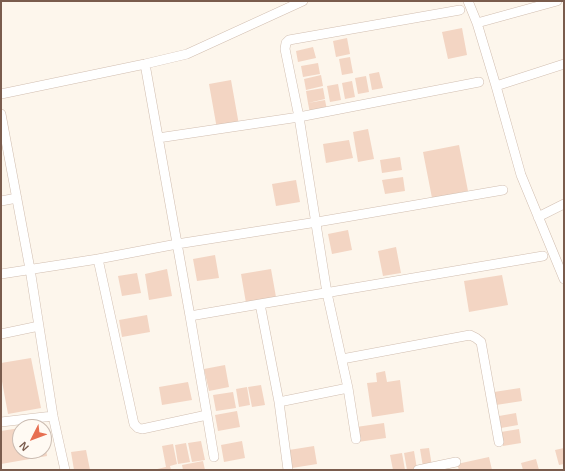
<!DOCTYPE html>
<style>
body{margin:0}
#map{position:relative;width:565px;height:471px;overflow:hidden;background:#fdf6ec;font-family:Arial,sans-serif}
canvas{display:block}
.frame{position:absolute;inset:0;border:2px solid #7a5c4d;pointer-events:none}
.north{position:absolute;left:12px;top:419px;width:40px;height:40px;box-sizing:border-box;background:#fffaf3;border:1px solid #cabbb1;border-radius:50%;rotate:228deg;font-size:11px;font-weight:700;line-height:16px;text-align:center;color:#7a5c4d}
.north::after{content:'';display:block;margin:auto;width:14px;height:18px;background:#e76f51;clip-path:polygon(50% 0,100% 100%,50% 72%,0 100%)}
</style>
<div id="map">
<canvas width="565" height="471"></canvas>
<div class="frame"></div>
<div class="north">N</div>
</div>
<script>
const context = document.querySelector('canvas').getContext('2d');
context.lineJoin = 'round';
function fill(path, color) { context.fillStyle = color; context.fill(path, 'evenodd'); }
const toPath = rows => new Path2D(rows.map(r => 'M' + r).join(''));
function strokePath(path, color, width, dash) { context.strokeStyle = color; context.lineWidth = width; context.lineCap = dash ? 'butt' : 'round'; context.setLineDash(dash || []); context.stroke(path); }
const building = toPath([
 [462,28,467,55,448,59,442,32],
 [347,38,350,54,336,57,333,41],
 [313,47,316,58,298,62,296,51],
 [350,57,353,73,342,75,339,59],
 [318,63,320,74,303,77,301,66],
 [379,72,383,88,372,90,369,74],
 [321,75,323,86,306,90,304,79],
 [366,76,369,92,358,94,355,78],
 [231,80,239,125,217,129,209,84],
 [352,81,355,97,345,99,342,83],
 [338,84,341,100,330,102,327,86],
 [323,88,325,99,308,103,306,91],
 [325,100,327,110,310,113,308,103],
 [368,129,374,159,358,162,353,132],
 [349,140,353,158,326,163,323,144],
 [459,145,468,191,432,198,423,152],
 [400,157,402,170,382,173,380,160],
 [403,177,405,191,385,194,382,180],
 [296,180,300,202,276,206,272,184],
 [348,230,352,250,332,254,328,234],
 [396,247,401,273,383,276,378,251],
 [215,255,219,278,197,281,193,259],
 [167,269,172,296,149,300,145,274],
 [271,269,276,297,246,303,241,274],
 [137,273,141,293,122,296,118,276],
 [502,275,508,305,469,312,464,281],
 [147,315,150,332,122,337,119,320],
 [31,358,41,408,8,414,1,376,1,363],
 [225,365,229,387,209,391,204,369],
 [385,371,387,382,400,380,404,412,372,417,367,383,377,382,376,373],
 [188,382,192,400,162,405,159,387],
 [261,385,265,405,252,407,248,387],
 [247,387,250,405,239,407,236,389],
 [520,388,522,401,496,405,494,392],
 [233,392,236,408,216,411,213,395],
 [237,411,240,427,218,431,215,415],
 [516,413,518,425,501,428,499,416],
 [384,423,386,438,358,442,356,427],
 [41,424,42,427,29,427,29,426],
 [20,428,20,451,44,451,45,442,47,456,1,464,1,431],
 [519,429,521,443,503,446,501,432],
 [201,441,205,460,192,462,188,443],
 [242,441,245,458,224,462,221,445],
 [186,443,190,462,178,464,175,445],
 [173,444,177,464,170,466,171,470,153,470,166,467,162,446],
 [314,446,317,464,292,468,289,450],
 [429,448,432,466,423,467,420,449],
 [564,448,564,464,559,465,555,450],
 [86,450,90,470,74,470,71,452],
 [414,451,417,469,407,470,404,453],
 [402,453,405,470,393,470,390,455],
 [489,457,492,470,459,470,457,464],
 [536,459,539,470,523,470,521,463],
 [203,461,205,470,183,470,182,465]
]);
const minor = toPath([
 [468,1,477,23,496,86,521,175,564,279],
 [477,23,557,1],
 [145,64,190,316,260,304,279,402,288,470],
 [496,86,564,64],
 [1,94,145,64,187,54,303,1],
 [1,114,30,269,53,416,65,470],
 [158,138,299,117,479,82],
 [1,201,17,198],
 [538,217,564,204],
 [98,259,134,424,138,428,142,429,207,415,190,316],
 [1,274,98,259,177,244,317,222,503,190],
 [260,304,543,256],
 [1,334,39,326],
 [342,359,470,335,476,338,481,342,499,442],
 [279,402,348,388],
 [207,415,214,457],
 [1,422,53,416],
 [356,439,348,388,327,293,299,117,285,49,286,43,289,40,460,10],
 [418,470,456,462]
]);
fill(building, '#f3d5c3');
strokePath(minor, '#d1beb0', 10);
strokePath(minor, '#fff', 9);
</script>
